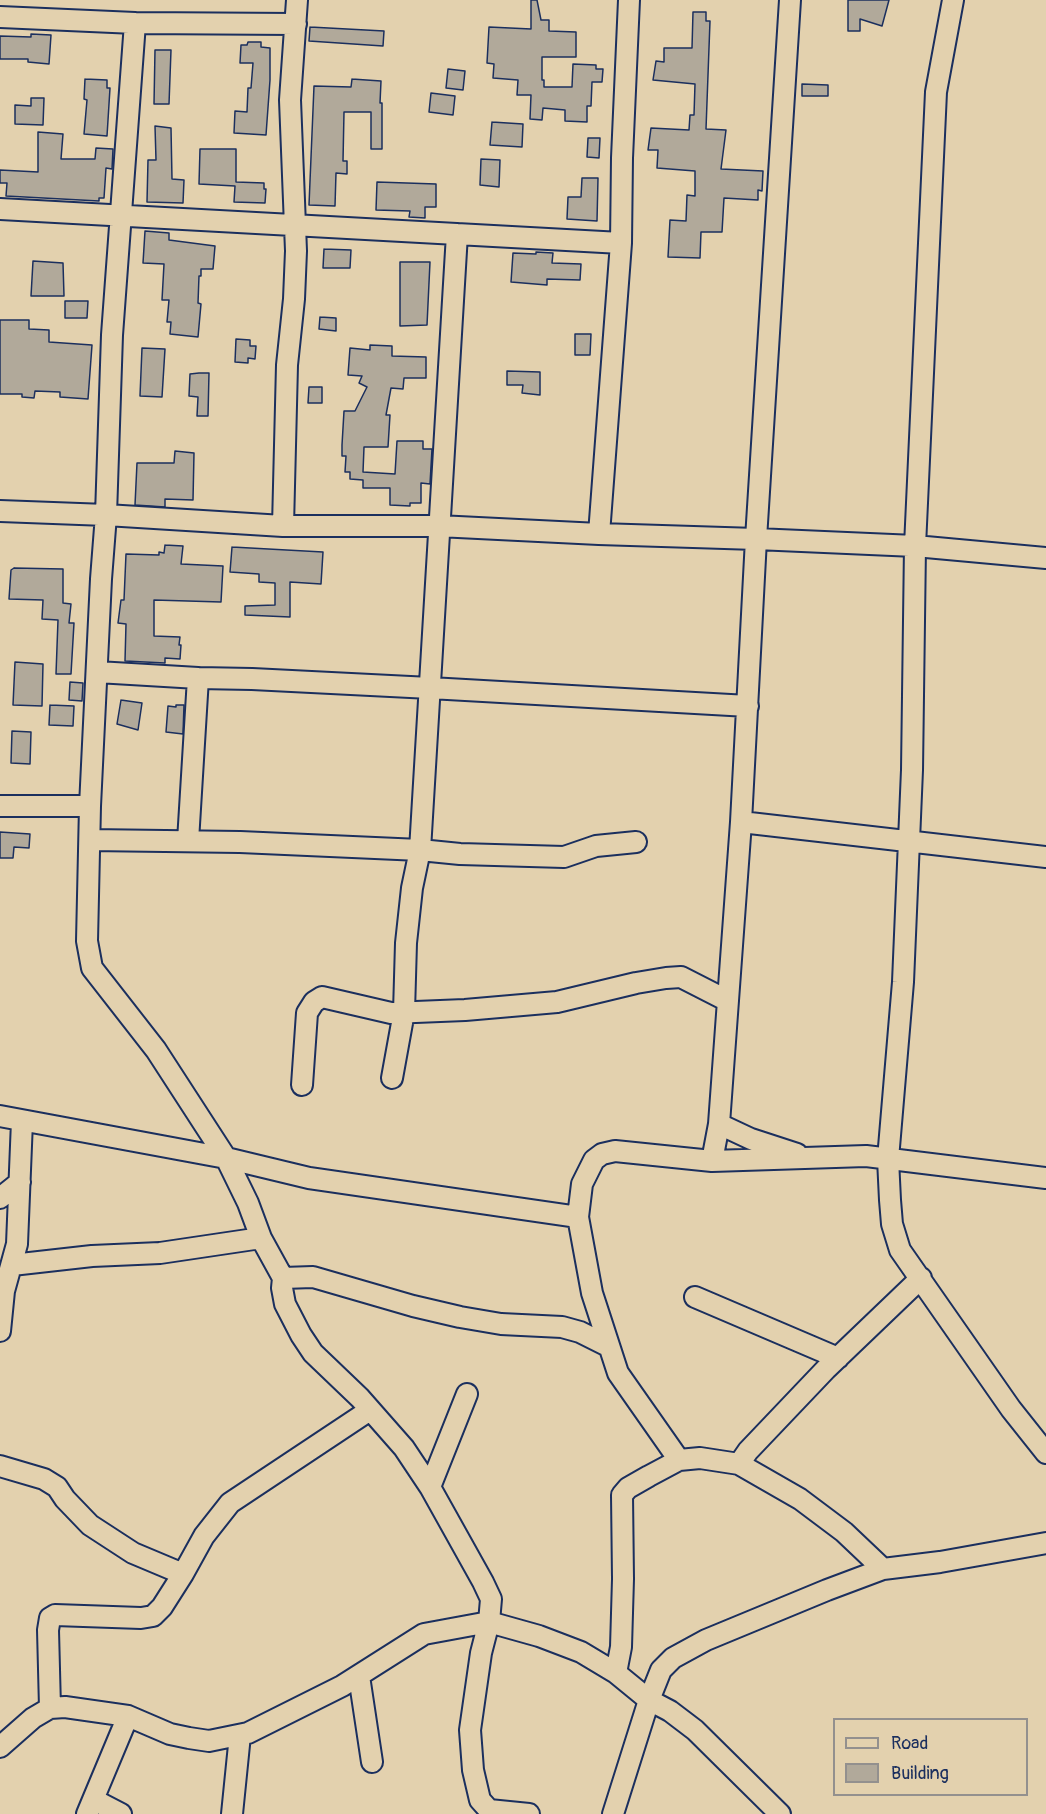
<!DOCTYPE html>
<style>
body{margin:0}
#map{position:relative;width:1046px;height:1814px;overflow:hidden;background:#e3d1ae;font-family:Pangolin,sans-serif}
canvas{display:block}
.legend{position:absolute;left:833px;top:1718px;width:195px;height:78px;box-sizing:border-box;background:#e3d1ae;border:2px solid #93908e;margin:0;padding:8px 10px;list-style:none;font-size:18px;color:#1b2f5e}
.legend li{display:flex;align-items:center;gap:12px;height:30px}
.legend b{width:30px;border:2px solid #93908e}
</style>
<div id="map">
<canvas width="1046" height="1814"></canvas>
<ul class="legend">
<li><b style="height:8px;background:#e3d1ae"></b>Road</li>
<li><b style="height:16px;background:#b1a99a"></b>Building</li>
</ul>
</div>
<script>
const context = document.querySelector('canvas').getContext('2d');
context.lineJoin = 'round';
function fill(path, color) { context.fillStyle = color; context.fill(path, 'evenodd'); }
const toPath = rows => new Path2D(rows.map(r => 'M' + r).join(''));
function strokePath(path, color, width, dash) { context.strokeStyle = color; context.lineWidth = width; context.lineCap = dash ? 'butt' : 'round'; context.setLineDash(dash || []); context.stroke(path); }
const building = toPath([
 [531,0,537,0,541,20,549,20,549,31,576,32,576,57,542,57,542,80,544,80,544,87,572,87,573,64,596,65,596,69,603,69,602,82,592,82,591,106,587,106,587,122,565,121,565,110,543,108,542,120,530,119,531,95,517,95,518,80,493,78,494,64,487,63,489,27,531,29,531,0],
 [848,0,889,0,882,26,860,19,860,31,848,31,848,0],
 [693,12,706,12,706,21,710,21,706,129,726,130,721,169,763,171,762,191,758,190,758,200,724,198,722,232,701,232,700,258,668,257,670,220,686,221,687,195,695,196,695,171,657,168,658,150,648,150,651,128,689,130,690,115,694,115,695,84,653,80,656,61,664,62,664,48,692,48,693,12],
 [310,27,384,31,383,46,309,41,310,27],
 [31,34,51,35,49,64,28,62,28,59,0,59,0,36,31,37,31,34],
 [248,42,261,42,261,47,270,48,270,80,266,135,234,133,235,111,247,112,248,88,251,88,253,63,240,63,241,45,247,45,248,42],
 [155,50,171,50,169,104,154,104,155,50],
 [448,69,465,71,463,90,446,88,448,69],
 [85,79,107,80,107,88,110,88,107,136,84,134,87,100,84,99,85,79],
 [352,79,381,81,380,103,382,103,382,149,371,149,371,112,344,112,343,161,347,161,347,174,336,173,335,206,309,205,314,86,351,87,352,79],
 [802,84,828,85,828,96,802,96,802,84],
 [431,93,455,96,453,115,429,112,431,93],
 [31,98,44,98,43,125,15,124,15,105,31,106,31,98],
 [492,122,523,124,522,147,490,145,492,122],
 [155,126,171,128,172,179,184,180,183,203,147,202,148,160,156,160,155,126],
 [38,132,63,134,61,159,95,159,96,148,113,149,112,169,106,168,104,198,99,198,99,201,6,196,7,183,0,183,0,170,38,172,38,132],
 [588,138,600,138,599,158,587,157,588,138],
 [200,149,236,149,236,182,264,183,264,189,266,189,265,203,234,202,235,186,199,184,200,149],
 [481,159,500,160,499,187,480,185,481,159],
 [582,178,598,178,597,221,567,219,568,197,581,197,582,178],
 [377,182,436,184,436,207,425,207,425,218,409,217,410,211,376,210,377,182],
 [145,231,169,233,169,240,215,246,213,269,201,269,201,276,199,276,198,303,201,304,198,337,170,334,171,322,167,322,169,300,162,300,164,264,143,263,145,231],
 [324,249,351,250,350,268,323,268,324,249],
 [536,252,553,253,552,263,581,264,580,280,547,279,547,285,511,282,513,253,536,254,536,252],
 [33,261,63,263,64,296,31,296,33,261],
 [400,262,430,262,427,325,400,326,400,262],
 [65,301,88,301,87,318,65,318,65,301],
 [320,317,336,318,336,331,319,329,320,317],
 [0,320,29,320,29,329,49,330,49,342,92,345,88,399,60,397,60,392,35,391,34,398,22,397,22,394,0,394,0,320],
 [575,334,591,334,590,355,575,355,575,334],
 [236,339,250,340,250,346,256,346,255,359,248,358,248,363,235,362,236,339],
 [370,345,392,346,392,356,426,357,426,378,404,378,403,389,391,388,386,415,390,415,388,447,364,447,363,472,395,474,397,441,423,441,423,449,432,449,430,484,421,483,421,503,410,503,410,506,390,505,390,488,363,488,363,480,350,479,350,472,345,472,346,456,342,456,342,445,344,411,355,411,367,387,359,383,362,376,348,375,350,348,370,350,370,345],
 [142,348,165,349,162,397,140,396,142,348],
 [507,371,540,372,540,395,522,393,523,385,507,385,507,371],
 [199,373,209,373,208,416,197,416,198,397,189,396,190,374,199,373],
 [309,387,322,387,322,403,308,403,309,387],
 [175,451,194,453,193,500,165,499,165,507,135,505,137,463,174,463,175,451],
 [165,545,183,546,181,564,223,566,221,602,154,600,154,636,180,637,179,645,181,645,180,659,165,658,165,663,125,661,126,624,118,623,121,600,124,600,126,554,159,555,159,552,164,553,165,545],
 [232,547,323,552,321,584,290,582,290,617,245,615,245,606,275,605,275,583,259,582,259,574,230,572,232,547],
 [14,568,63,569,63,603,71,604,69,623,74,623,71,674,56,674,58,620,42,619,43,600,9,599,11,570,14,568],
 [15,662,43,664,42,706,13,705,15,662],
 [70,682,83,683,82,701,69,700,70,682],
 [121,700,142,703,138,730,117,724,121,700],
 [50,705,74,706,73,726,49,725,50,705],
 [176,705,184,705,183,734,166,732,168,706,176,707,176,705],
 [12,731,31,732,30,764,11,763,12,731],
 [0,832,30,834,29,848,14,847,13,858,0,858,0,832]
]);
const minor = toPath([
 [953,0,936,92,915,546,912,770,903,982,888,1159,890,1200,892,1224,900,1250,1011,1409,1046,1453],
 [0,17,135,23,296,24],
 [135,23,112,335,106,515,101,579,90,806,87,941,92,968,156,1050,226,1158,248,1203,261,1238,283,1278,282,1288,285,1304,301,1335,313,1353,360,1398,404,1448,430,1487,483,1582,491,1599,489,1622,481,1653,470,1730,473,1770,480,1800,489,1810,529,1814],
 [0,209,621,243],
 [0,511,106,515,283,526,438,526,599,534,756,539,915,546,1046,558],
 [283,526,287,365,294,299,296,251,290,100,297,0],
 [599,534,621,243,622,158,629,0],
 [97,672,198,678,252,679,430,688,748,706],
 [0,806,90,806],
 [741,822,1046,857],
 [90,840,240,842,420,850,460,854,564,857,596,846,636,842],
 [188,841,198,678],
 [392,1078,404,1012,406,943,412,888,420,850,457,234],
 [302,1085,307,1013,314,1002,322,997,391,1013,465,1010,557,1002,636,983,666,978,681,977,728,1001],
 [0,1116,226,1158,309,1178,578,1217],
 [719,1124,751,1139,797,1154],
 [712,1161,719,1124,741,822,756,539,790,0],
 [0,1198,20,1182],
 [12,1265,92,1256,160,1253,261,1238],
 [283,1278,313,1277,413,1306,460,1317,501,1324,562,1327,580,1332,608,1346],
 [695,1297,838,1358],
 [0,1331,4,1291,17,1244,22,1121],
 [679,1460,618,1373,592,1293,578,1217,582,1184,594,1160,602,1154,615,1151,712,1161,866,1156,1046,1178],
 [739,1464,748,1451,826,1369,921,1278],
 [0,1466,44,1479,57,1487,65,1499,90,1525,133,1553,183,1574],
 [430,1487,467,1394],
 [616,1673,621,1647,623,1579,622,1495,628,1488,649,1476,679,1460,700,1458,739,1464,800,1499,844,1532,883,1569],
 [359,1676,372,1762],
 [50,1708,48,1630,50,1618,55,1615,141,1618,153,1616,162,1607,183,1574,204,1536,230,1503,370,1410],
 [0,1747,33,1718,50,1708,65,1707,128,1716,170,1734,189,1738,209,1741,248,1733,342,1686,424,1634,489,1622,539,1636,581,1652,616,1673,649,1700,670,1711,695,1730,780,1814],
 [94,1800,121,1814],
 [87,1814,128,1716],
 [232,1814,240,1735],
 [613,1814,649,1700,661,1670,673,1658,706,1640,827,1590,883,1569,940,1562,1046,1543]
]);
fill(building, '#b1a99a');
strokePath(building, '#1b2f5e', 1.5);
strokePath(minor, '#1b2f5e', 24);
strokePath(minor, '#e3d1ae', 20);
</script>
